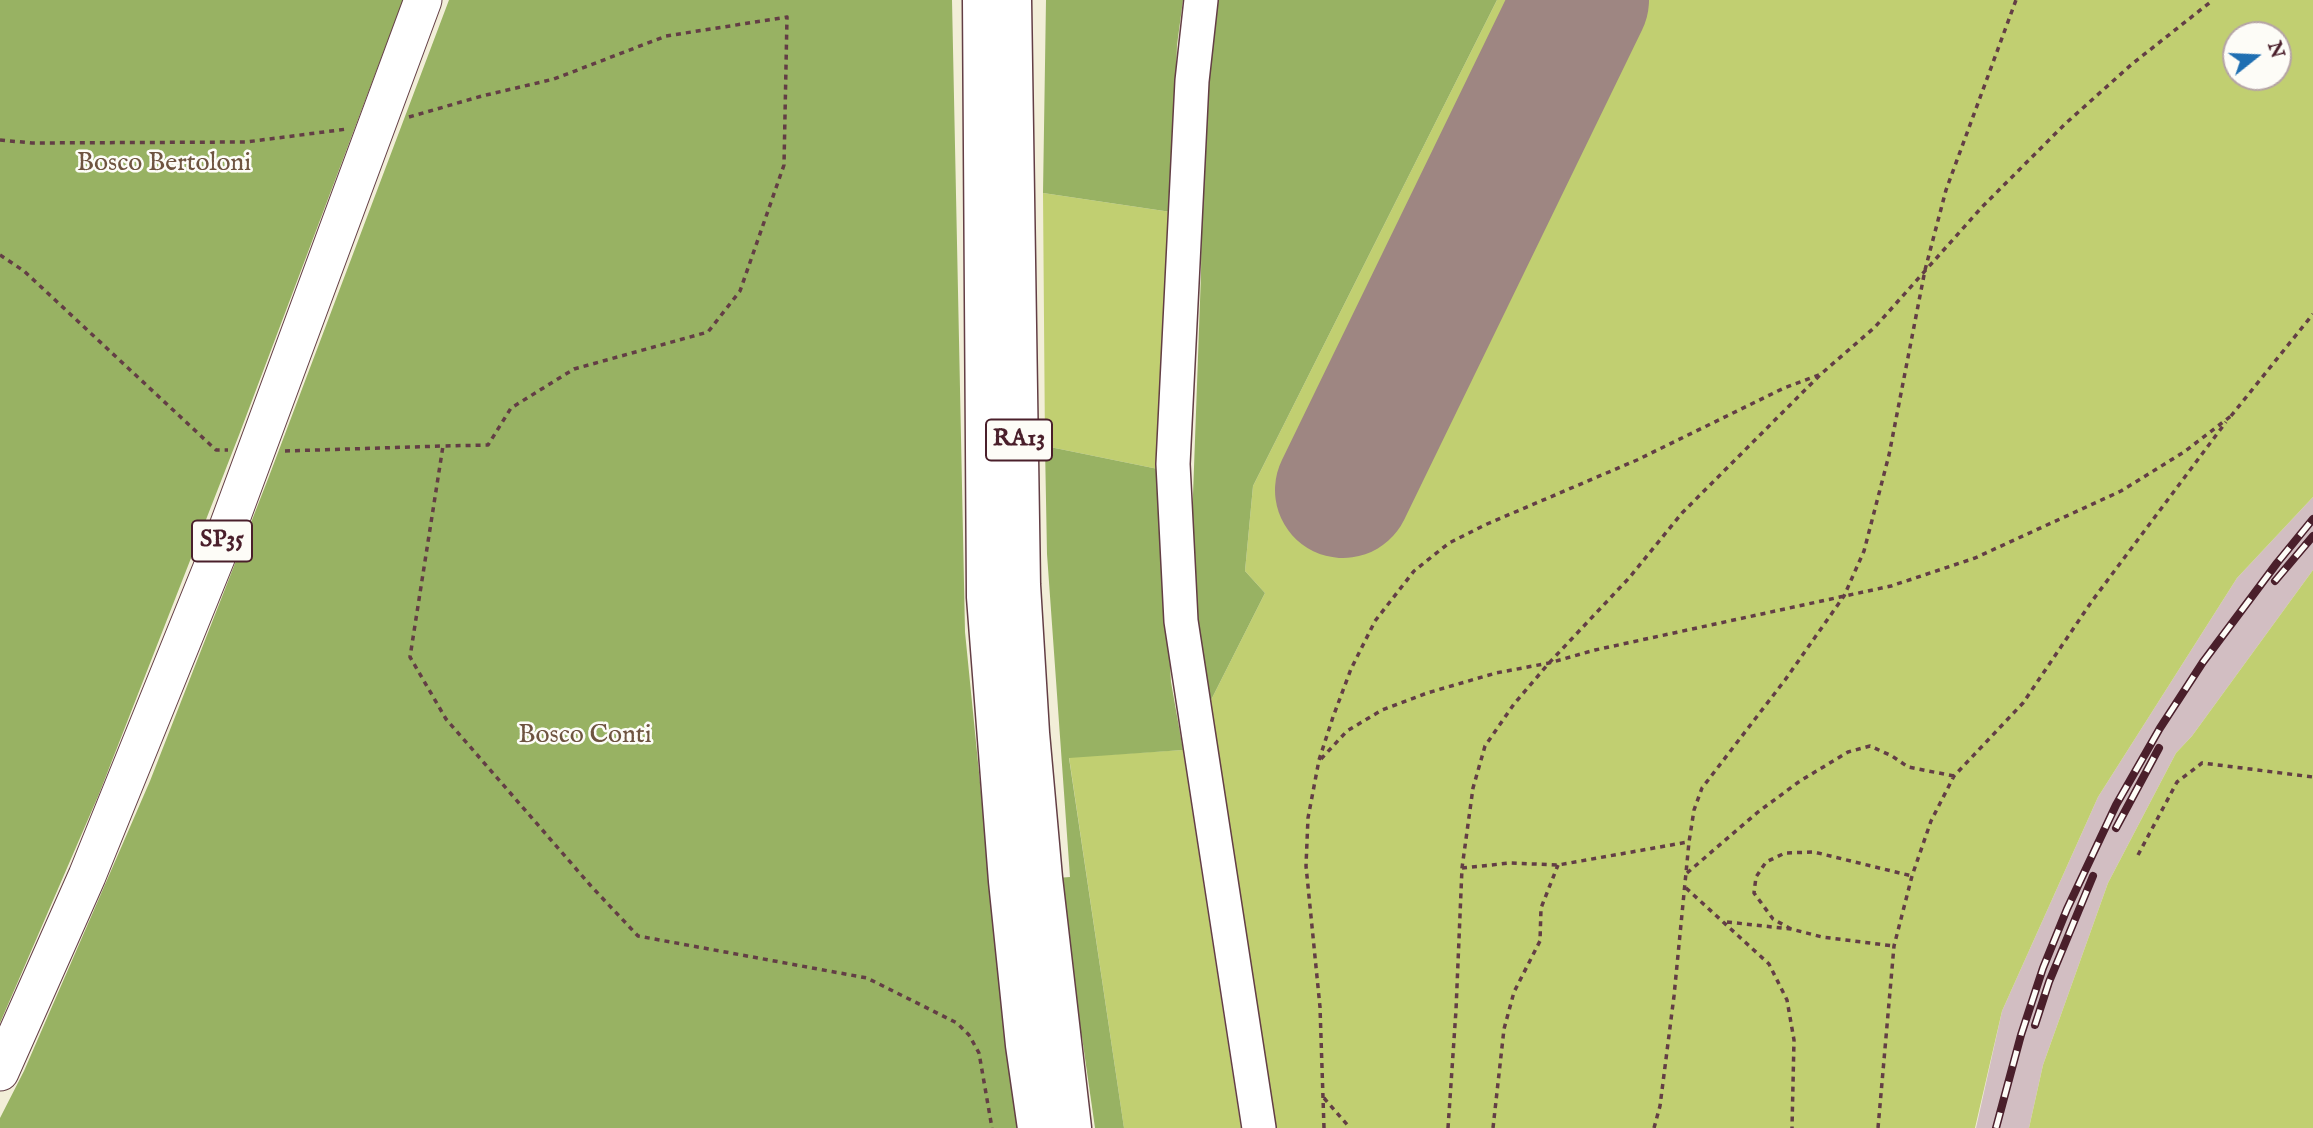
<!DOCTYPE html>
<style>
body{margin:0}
#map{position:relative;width:2313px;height:1128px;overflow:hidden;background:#f2eed8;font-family:"IM FELL English",serif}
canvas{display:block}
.north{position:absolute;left:2222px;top:21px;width:70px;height:70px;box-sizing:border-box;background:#fdfcf7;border:2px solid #b5a4a5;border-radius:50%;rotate:72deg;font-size:19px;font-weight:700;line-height:28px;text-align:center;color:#4a1f2b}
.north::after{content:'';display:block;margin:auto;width:24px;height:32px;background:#1f6fb2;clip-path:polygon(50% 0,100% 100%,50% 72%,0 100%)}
</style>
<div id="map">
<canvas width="2313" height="1128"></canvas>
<div class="north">N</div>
</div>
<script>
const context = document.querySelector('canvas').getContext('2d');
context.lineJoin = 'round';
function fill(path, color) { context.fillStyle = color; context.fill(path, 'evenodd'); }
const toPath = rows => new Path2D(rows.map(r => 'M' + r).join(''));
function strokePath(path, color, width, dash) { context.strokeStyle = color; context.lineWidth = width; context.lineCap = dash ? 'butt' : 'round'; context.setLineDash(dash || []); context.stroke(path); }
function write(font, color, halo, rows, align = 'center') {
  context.font = font + ' "IM FELL English",serif'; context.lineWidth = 5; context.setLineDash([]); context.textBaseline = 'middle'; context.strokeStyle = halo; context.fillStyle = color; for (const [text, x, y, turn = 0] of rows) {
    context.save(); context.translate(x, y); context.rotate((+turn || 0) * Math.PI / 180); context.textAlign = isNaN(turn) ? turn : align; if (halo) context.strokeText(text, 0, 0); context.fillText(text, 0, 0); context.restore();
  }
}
const industrial = toPath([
 [2313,497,2313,570,2192,736,2176,753,2108,883,2043,1065,2029,1128,1976,1128,2002,1011,2098,797,2237,578]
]);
const green = toPath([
 [1497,0,2313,0,2313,497,2237,578,2098,797,2002,1011,1975,1128,1276,1128,1209,704,1265,593,1245,571,1253,486],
 [2236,35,2278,35,2278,77,2236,77],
 [1043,193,1171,212,1158,469,1045,446],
 [2313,570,2313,1128,2029,1128,2043,1065,2108,883,2176,753,2192,736],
 [1183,750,1241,1128,1124,1128,1069,757]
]);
const forest = toPath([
 [0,0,403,0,239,435,99,794,0,1023],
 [449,0,952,0,965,632,990,883,1070,877,1047,554,1045,446,1158,469,1171,682,1183,750,1069,758,1124,1128,1095,1128,1082,1037,1061,1041,1018,1128,0,1128,0,1118,24,1071,150,781,268,479],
 [1046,0,1183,0,1177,45,1171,212,1043,193],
 [1218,0,1497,0,1253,486,1245,571,1265,593,1209,704,1198,650,1191,550,1201,274,1202,148]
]);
const runway = toPath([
 [1343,490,1581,0]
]);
const path = toPath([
 [409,117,482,96,554,79,666,36,787,17,784,165,740,291,708,332,574,369,511,408,488,445,443,446],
 [0,140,32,143,246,142,347,129],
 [0,255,24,271,216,450,228,450],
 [2231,416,2313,314],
 [285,451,443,446,410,657,446,719,591,886,638,936,867,978,957,1023,969,1035,979,1053,992,1128],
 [1321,759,1347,731,1382,710,1427,693,1496,673,1549,663,1595,650,1891,586,1975,558,2121,491,2184,452,2231,416],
 [2138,855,2177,782,2202,763,2313,777],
 [1462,868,1510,863,1558,865,1688,842],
 [1687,873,1758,812,1800,781,1848,752,1870,746,1892,756,1908,767,1954,776],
 [1686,888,1769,964,1787,1000,1794,1040,1792,1128],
 [1727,922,1791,929,1822,937,1894,946],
 [1791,929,1773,919,1754,893,1756,877,1766,862,1785,853,1814,852,1912,876],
 [1324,1098,1350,1128],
 [1324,1128,1320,1007,1306,866,1308,818,1319,760,1333,717,1351,669,1375,621,1414,571,1449,543,1487,524,1637,460,1784,388,1819,375],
 [1448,1128,1456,1010,1462,868,1473,788,1485,746,1514,704,1549,663,1629,578,1682,513,1821,374,1875,327,1982,207,2065,124,2132,64,2213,0],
 [1493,1128,1504,1029,1514,992,1540,941,1541,908,1558,865],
 [1654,1128,1660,1106,1674,996,1689,842,1694,810,1702,788,1785,680,1844,596,1864,551,1889,455,1925,270,1946,190,2016,0],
 [1878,1128,1894,946,1912,876,1931,821,1954,776,2023,703,2092,601,2226,422]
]);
const secondary = toPath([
 [1201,0,1192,81,1173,464,1181,621,1259,1128]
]);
const primary = toPath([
 [0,1072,87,876,222,543,423,0]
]);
const highway = toPath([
 [982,0,986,597,1008,881,1025,1045,1037,1128],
 [1012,0,1021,585,1030,733,1043,878,1072,1128]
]);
const rail = toPath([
 [2275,581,2313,536],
 [2116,828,2159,748],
 [2035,1025,2049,982,2093,876],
 [1996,1128,2021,1035,2043,968,2067,909,2116,805,2160,728,2203,662,2277,563,2313,519]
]);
const shields = [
 [1019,440,66],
 [222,541,60]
];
const shieldNames = [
 ["RA13",1019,440],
 ["SP35",222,541]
];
const parkNames = [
 ["Bosco Bertoloni",164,165],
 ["Bosco Conti",585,737]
];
fill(industrial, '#d2bec2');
fill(green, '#c1cf71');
fill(forest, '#98b263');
strokePath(runway, '#9e8682', 136);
strokePath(secondary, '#633e45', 36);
strokePath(primary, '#633e45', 39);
strokePath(highway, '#633e45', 41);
strokePath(path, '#633e45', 3.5, [5, 5]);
strokePath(secondary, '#fff', 33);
strokePath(primary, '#fff', 37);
strokePath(highway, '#fff', 38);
strokePath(rail, '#4a1f2b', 8);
strokePath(rail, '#fdfcf7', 5, [16]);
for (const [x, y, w] of shields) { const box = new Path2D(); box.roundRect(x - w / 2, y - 20.5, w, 41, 5); context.fillStyle = '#fdfcf7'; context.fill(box); strokePath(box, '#4a1f2b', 2); }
write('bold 24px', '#4a1f2b', null, shieldNames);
write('26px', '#6e5440', '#fdfcf7', parkNames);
</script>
